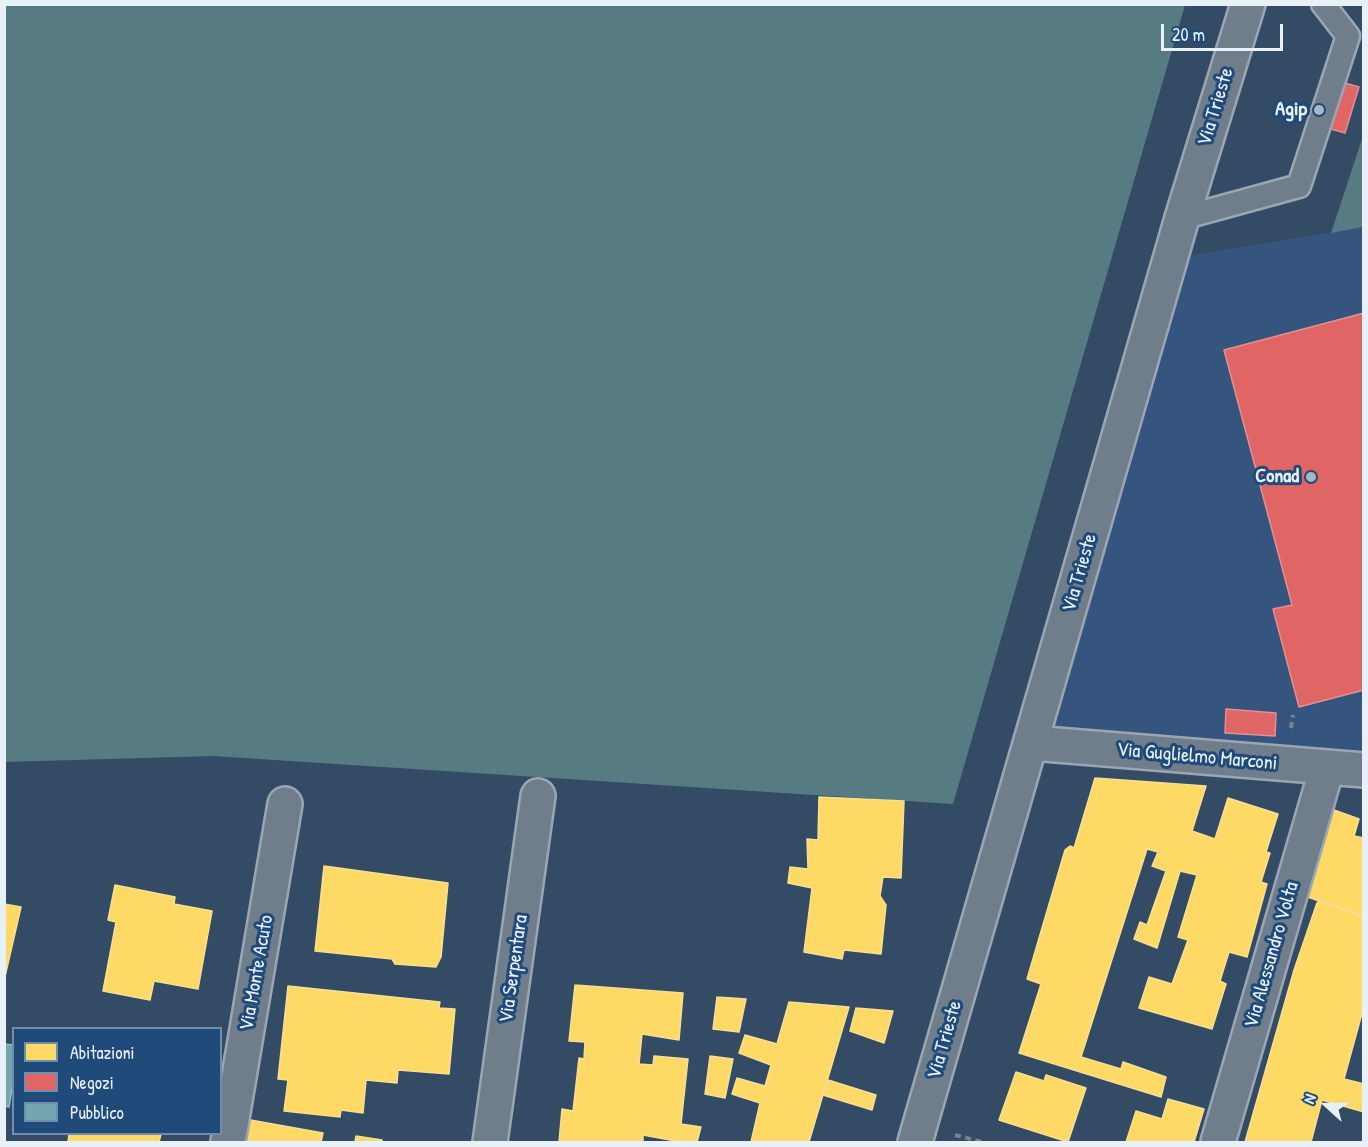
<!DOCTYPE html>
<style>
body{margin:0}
#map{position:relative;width:1368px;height:1147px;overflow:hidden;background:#344b65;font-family:"Patrick Hand",sans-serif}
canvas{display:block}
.frame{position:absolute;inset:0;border:6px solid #e8f1f8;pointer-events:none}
.legend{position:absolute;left:12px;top:1027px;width:210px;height:108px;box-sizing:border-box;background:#1f4a7a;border:2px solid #6f8dac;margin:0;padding:8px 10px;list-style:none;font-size:18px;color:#e8f1f8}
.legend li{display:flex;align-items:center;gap:12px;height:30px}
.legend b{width:30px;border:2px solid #6f8dac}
.north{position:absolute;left:1296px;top:1075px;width:60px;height:60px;-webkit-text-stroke:4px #1f4a7a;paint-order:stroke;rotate:291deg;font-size:16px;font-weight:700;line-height:24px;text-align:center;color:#e8f1f8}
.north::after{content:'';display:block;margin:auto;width:21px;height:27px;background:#e8f1f8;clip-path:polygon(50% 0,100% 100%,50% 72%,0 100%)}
.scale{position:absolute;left:1161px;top:24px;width:122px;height:27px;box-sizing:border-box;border:3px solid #e8f1f8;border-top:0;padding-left:8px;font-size:18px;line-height:21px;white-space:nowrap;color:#e8f1f8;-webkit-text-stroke:4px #1f4a7a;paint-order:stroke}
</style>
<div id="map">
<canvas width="1368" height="1147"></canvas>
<div class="frame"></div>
<ul class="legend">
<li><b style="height:16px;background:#ffd966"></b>Abitazioni</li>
<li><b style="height:16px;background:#e06666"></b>Negozi</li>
<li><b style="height:16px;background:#76a5af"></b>Pubblico</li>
</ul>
<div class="north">N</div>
<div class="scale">20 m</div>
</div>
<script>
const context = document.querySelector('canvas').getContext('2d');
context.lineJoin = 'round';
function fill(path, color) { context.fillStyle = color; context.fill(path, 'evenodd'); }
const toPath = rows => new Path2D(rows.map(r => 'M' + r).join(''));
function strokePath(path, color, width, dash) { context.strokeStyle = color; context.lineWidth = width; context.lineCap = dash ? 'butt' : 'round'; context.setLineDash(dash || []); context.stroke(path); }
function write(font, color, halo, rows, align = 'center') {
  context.font = font + ' "Patrick Hand",sans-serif'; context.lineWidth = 6; context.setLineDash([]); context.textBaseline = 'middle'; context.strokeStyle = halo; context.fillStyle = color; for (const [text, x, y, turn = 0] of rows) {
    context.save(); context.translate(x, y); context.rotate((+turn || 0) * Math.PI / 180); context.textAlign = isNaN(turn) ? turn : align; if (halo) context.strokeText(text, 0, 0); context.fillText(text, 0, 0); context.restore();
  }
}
const built = toPath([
 [1363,227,1363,774,1032,743,1182,257]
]);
const green = toPath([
 [4,5,1185,5,953,804,213,756,5,762],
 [1363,136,1363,227,1331,233]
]);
const homes = toPath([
 [1095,778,1206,786,1192,831,1215,839,1228,798,1278,814,1266,852,1270,853,1261,882,1267,884,1247,957,1229,952,1220,981,1226,984,1212,1029,1139,1008,1149,977,1172,984,1188,940,1178,937,1197,875,1180,871,1157,948,1134,939,1140,922,1147,925,1166,871,1152,866,1158,852,1147,849,1081,1057,1121,1069,1123,1062,1166,1077,1161,1097,1019,1053,1041,984,1027,979,1065,850,1070,846,1074,848,1095,778],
 [819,797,904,801,901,878,883,877,880,896,886,905,881,954,844,950,842,959,804,952,812,888,788,883,790,867,808,869,807,839,818,840,819,797],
 [1334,810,1359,819,1354,836,1364,838,1364,917,1305,896,1334,810],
 [324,866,448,883,441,957,436,967,395,964,392,959,315,951,324,866],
 [115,885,175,897,174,904,212,911,198,989,154,981,150,1000,103,991,116,922,108,920,115,885],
 [1318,900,1364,916,1364,1006,1344,1079,1364,1084,1364,1112,1322,1100,1311,1142,1245,1142,1294,970,1318,900],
 [4,904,21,907,4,981,4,904],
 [575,985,683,993,679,1040,642,1034,639,1064,653,1065,654,1056,688,1059,681,1124,701,1127,697,1142,681,1142,643,1135,643,1142,559,1142,562,1109,573,1111,579,1058,584,1059,585,1042,569,1041,575,985],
 [288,986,440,1002,439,1008,455,1009,449,1074,398,1070,397,1083,366,1080,363,1113,341,1110,340,1117,284,1111,288,1080,278,1079,288,986],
 [717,997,746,999,739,1032,713,1029,717,997],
 [789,1002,849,1007,809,1142,751,1142,760,1103,732,1094,737,1078,765,1086,771,1065,739,1053,745,1035,777,1044,789,1002],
 [856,1008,893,1011,884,1043,850,1031,856,1008],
 [710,1056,733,1059,725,1098,705,1094,710,1056],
 [1016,1072,1044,1081,1046,1075,1086,1088,1068,1142,999,1120,1016,1072],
 [828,1080,876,1095,872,1110,823,1095,828,1080],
 [1168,1099,1204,1109,1194,1142,1126,1142,1136,1111,1162,1119,1168,1099],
 [245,1119,323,1133,321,1142,240,1142,245,1119],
 [69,1134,161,1134,159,1142,68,1142,69,1134],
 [356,1136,382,1140,382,1142,355,1142,356,1136]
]);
const shops = toPath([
 [1324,77,1359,87,1345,133,1310,123,1324,77],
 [1364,313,1364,690,1299,707,1273,609,1292,605,1224,350,1364,313],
 [1226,709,1276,713,1275,736,1225,733,1226,709]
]);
const public = toPath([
 [4,1044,14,1045,14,1076,9,1107,4,1106,4,1044]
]);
const path = toPath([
 [1291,728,1293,715],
 [955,1135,982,1142]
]);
const lane = toPath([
 [1182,218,1299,186,1348,36,1323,4]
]);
const street = toPath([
 [1032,743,1364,770],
 [228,1142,285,804],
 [490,1142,538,796],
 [1218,1142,1327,768]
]);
const secondary = toPath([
 [915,1142,1182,218,1248,4]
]);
const markers = [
 [1319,110,6,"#a9b7c5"],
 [1311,477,6,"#a9b7c5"]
];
const streetNames = [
 ["Via Trieste",1216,107,-73],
 ["Via Trieste",1080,573,-74],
 ["Via Guglielmo Marconi",1197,757,5],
 ["Via Alessandro Volta",1272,955,-74],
 ["Via Serpentara",514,969,-82],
 ["Via Monte Acuto",257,973,-80],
 ["Via Trieste",945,1040,-74]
];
const poiNames = [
 ["Agip",1307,110],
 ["Conad",1299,477]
];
fill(built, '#36557e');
fill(green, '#577b82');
fill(homes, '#ffd966');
strokePath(homes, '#f8e092', 1.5);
fill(shops, '#e06666');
strokePath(shops, '#e29092', 1.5);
fill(public, '#76a5af');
strokePath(public, '#98bcc5', 1.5);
strokePath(lane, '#9aa6b3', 27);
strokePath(street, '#9aa6b3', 38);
strokePath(secondary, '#9aa6b3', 38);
strokePath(path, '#778390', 4, [6, 4.5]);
strokePath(lane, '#707e8c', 22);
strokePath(street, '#707e8c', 33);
strokePath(secondary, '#707e8c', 33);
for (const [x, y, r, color] of markers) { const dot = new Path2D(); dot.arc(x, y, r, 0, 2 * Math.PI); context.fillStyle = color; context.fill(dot); strokePath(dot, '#1f4a7a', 2); }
write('20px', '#e8f1f8', '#1f4a7a', streetNames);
write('bold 20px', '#e8f1f8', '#1f4a7a', poiNames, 'right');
</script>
